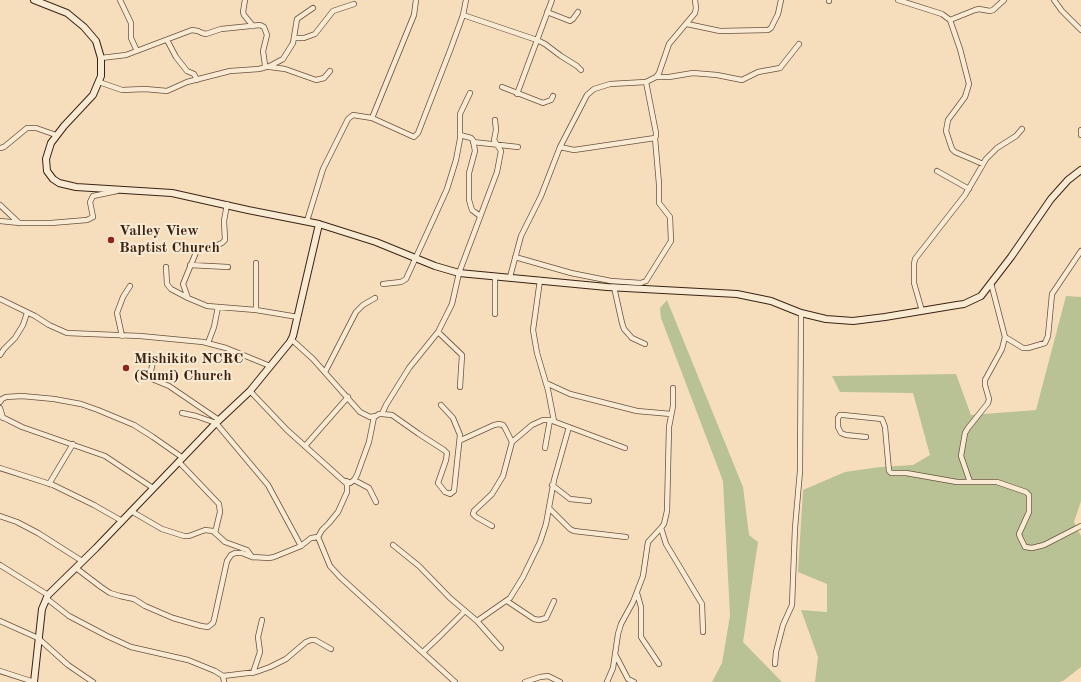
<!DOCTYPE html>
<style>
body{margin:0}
canvas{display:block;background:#f6debd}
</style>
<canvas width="1081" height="682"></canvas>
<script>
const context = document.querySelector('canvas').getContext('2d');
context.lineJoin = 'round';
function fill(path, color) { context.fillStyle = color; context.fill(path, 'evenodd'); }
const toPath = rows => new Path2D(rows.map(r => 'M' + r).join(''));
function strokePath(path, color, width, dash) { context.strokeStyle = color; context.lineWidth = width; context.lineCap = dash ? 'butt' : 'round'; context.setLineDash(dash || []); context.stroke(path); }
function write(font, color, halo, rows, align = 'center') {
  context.font = font + ' "Old Standard TT",serif'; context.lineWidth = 4; context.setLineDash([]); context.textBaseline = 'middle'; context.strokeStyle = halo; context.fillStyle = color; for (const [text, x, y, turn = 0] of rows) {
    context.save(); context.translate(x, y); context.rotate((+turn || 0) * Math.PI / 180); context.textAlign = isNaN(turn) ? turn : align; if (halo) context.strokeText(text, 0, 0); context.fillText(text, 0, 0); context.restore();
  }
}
const green = toPath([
 [1066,296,1081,297,1081,501,1074,522,1081,536,1081,667,1063,681,1059,682,815,682,818,657,801,610,827,612,827,584,798,572,803,490,845,472,880,467,913,465,930,455,913,393,840,392,832,376,956,374,971,415,1036,410],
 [667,300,743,487,749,535,758,542,743,642,782,682,712,682,722,663,730,616,723,481,661,318,660,308]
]);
const street = toPath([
 [120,0,131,23,131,38,137,51],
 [245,0,243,12,244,15,253,26],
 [416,0,414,15,372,118,414,137,418,133,451,48,463,15,466,0],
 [898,0,942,14,950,20,960,49,969,84,965,97,948,120,946,131,952,149,955,152,983,164],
 [1054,0,1062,11,1081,30],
 [829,1,829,0],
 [547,12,570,21,573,19,578,12],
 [463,15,537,40,545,44,561,56,577,66,581,70],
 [950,20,975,10,979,9,990,11,993,10,1004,0],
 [687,24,720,31,768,30,771,28,778,14,781,0],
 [294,38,304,38,315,34,333,11,354,4],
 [167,40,176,57,187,71,194,74,197,80],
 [101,58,126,55,192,30,198,31,202,33,206,34,221,29,260,25,264,27,267,35,263,51,265,65,268,67,283,59,293,43,297,19,313,8],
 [270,67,285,69,316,80,324,78,330,71],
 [656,77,669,77,693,73,717,75,742,80,758,72,780,68,799,44],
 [99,82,122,90,145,89,167,91,187,82,230,71,259,69,266,67],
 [502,87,543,103,551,100,553,96],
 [517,94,552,0],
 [1081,130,1081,135],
 [460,135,471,138,473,140,475,151,469,173,469,200,472,210,480,216],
 [473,142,518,147],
 [560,147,574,150,655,138,656,136,656,133,646,82],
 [0,148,4,147,27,128,36,128,56,135],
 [937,171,969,189],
 [0,205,19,223],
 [0,221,20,223,51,223,87,220,93,217,90,202,93,196,117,191],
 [307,221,323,169,348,119,353,115,372,118],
 [515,257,571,273,611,281,641,283,646,281,671,241,670,217,659,203,659,184,655,138],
 [256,263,256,310],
 [190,265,228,267],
 [166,267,167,284,171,289,188,298,207,306,256,310,298,317],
 [495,276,495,314],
 [510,277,521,236,541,196,560,147,587,95,594,89,610,84,646,82,656,77,659,73,669,44,695,13,696,8,695,0],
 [540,280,533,330,537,353,548,390,554,421],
 [383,284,401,282,406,279,433,220,447,189,456,160,460,139,460,114,470,93],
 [614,287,622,323,624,329,632,338,645,344],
 [188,298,183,284,197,250,204,247,215,246,222,243,225,240,224,221,227,204],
 [0,299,35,316,49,325,67,333,140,336,203,342,226,348,270,366],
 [922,311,914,283,914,264,915,259,965,195,986,159,997,148,1016,136,1022,129],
 [438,332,462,355,460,387],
 [122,336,117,313,123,297,130,286],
 [1005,337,1023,348,1028,348,1045,343,1048,336,1052,294,1081,251],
 [291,339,313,359,360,412,370,417,376,416,379,414,382,414,392,415,419,434,444,450,447,453,446,460,438,483,445,492,450,494,454,491,460,435,453,418,441,405],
 [208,343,214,327,218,307],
 [0,355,4,349,15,338,23,325,27,313],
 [153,362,150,375,152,379,169,386,219,420],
 [325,372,356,312,363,305,375,298],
 [546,383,570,394,637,411,671,414],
 [250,391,287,430,347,484,347,492,338,512,329,523,322,530,318,537],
 [0,402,2,399,6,397,22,396,54,399,81,404,98,410,134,425,153,437,183,458],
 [0,408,3,418],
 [182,413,196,416,216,423,268,485,301,546],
 [382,414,386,405,409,368,438,332,452,304,459,273,497,172,501,151,494,140,496,130,495,120],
 [0,416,22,427,105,456,153,488],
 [866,437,846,435,841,433,838,427,838,418,840,415,843,415,882,419,885,427,889,471,891,473,906,473,957,482,997,482,1026,492,1029,495,1029,512,1019,534,1020,537,1025,547,1032,548,1044,545,1081,526],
 [461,440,494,425,499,424,503,425,505,428,512,442],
 [305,446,348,397],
 [545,448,550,420],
 [179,462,219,504,220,512,215,533],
 [0,468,53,485,94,505,122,521],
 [354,480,369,488,376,502],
 [346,481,350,483,354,480,357,475,369,442,374,417],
 [970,482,961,456,965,433,968,428,988,403,989,399,985,385,985,380,1002,349,1005,337,991,283],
 [49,484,73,444],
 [552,485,570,499,589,501],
 [549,508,570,529,574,531,626,537],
 [131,511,162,529,184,536,189,536,205,530,213,531,225,542,247,550,252,557],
 [0,516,17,522,38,533,82,561],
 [492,526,476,517,473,514,474,511,492,494,503,476,512,442,532,425,543,420,550,420,625,448],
 [661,528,666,544,702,604,703,632],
 [393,545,419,566,450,598,477,621,501,648],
 [0,565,48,595],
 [76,568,101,587,110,593,120,596,134,599,145,606,173,618,201,626,208,627,213,623,214,620,227,561,231,555,235,553,242,553,252,557,269,558,274,557,301,546,311,538,318,537,330,566,340,577,455,682],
 [637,593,641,607,641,637,659,664],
 [46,598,69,616,107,636,131,647,188,660,215,671,223,676,224,682],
 [507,601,534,619,539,620,546,618,554,601],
 [0,621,38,638,68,665,93,682],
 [477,621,510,598,523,577,540,542,546,524,554,480,569,427],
 [423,652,440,636,465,611],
 [615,654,628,679,634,682],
 [775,664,776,652,783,625,792,605,795,528,800,471,801,313],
 [0,671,34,682],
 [253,673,260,652,258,637,262,620],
 [223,676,256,672,270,667,286,659,306,642,311,640,315,640,331,649],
 [525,682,540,677,548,676,560,682],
 [607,682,613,668,618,634,621,624,633,602,643,576,648,542,661,528,664,524,667,511,669,427,673,406,673,388]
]);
const secondary = toPath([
 [34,0,67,13,84,27,96,41,101,58,101,76,93,95,64,126,51,143,46,159,47,171,53,179,59,183,76,187,172,193,248,210,319,224,376,242,435,266,459,273,607,287,737,294,771,301,801,313,826,319,853,321,885,317,957,305,964,304,981,296,1011,257,1051,199,1068,180,1081,170],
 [34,682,42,609,48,595,96,548,216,423,250,391,290,342,293,336,319,224]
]);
const markers = [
 [111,240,4,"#8f2418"],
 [126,368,4,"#8f2418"]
];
const poiNames = [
 ["Valley View",119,231],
 ["Baptist Church",119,248],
 ["Mishikito NCRC",134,359],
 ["(Sumi) Church",134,376]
];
fill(green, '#b9c294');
strokePath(street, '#69523e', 6);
strokePath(secondary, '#3a2313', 8);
strokePath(street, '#f9ead4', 4.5);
strokePath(secondary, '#f9ead4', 6);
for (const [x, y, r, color] of markers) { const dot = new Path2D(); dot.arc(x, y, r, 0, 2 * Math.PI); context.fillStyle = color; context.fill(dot); strokePath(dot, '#f9ead4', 1.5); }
write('bold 15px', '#3a2313', '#f9ead4', poiNames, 'left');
</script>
